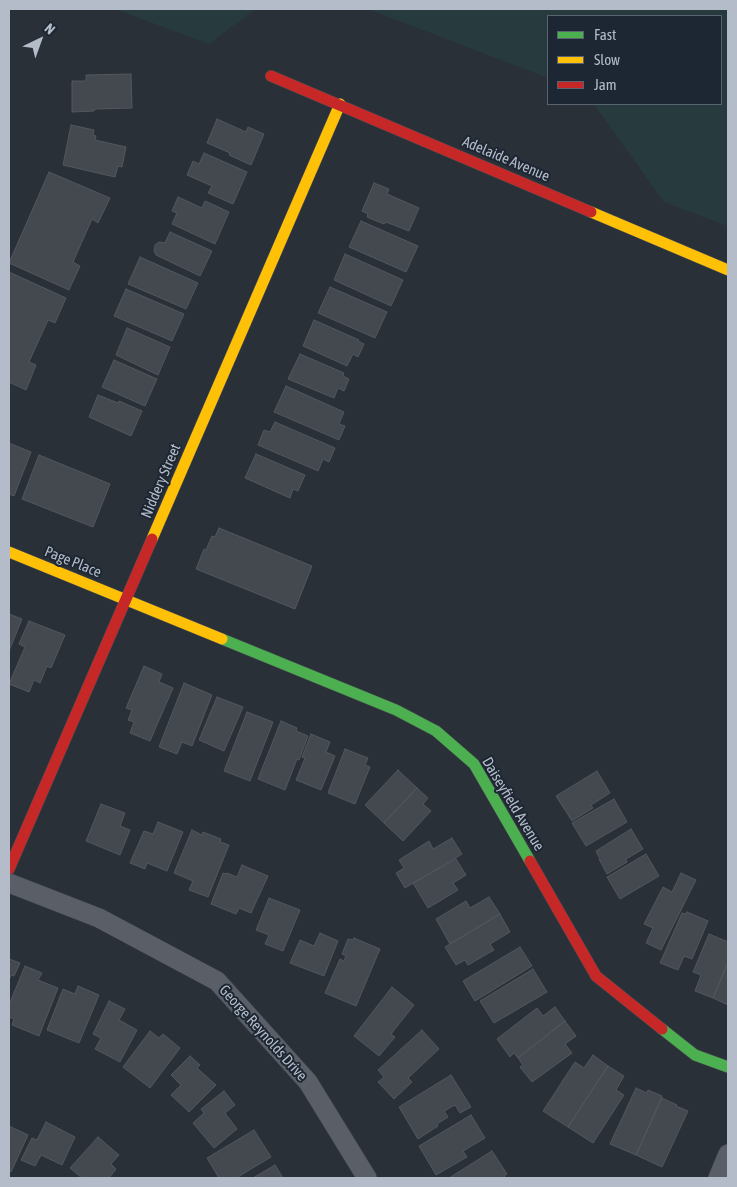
<!DOCTYPE html>
<style>
body{margin:0}
#map{position:relative;width:737px;height:1187px;overflow:hidden;background:#2a3038;font-family:"Asap Condensed",sans-serif}
canvas{display:block}
.frame{position:absolute;inset:0;border:10px solid #b4bcc9;pointer-events:none}
.legend{position:absolute;left:547px;top:15px;width:175px;height:90px;box-sizing:border-box;background:#1d2633;border:1px solid #59626f;margin:0;padding:6px 9px;list-style:none;font-size:15px;color:#b4bcc9}
.legend li{display:flex;align-items:center;gap:10px;height:25px}
.legend b{width:25px;border:1px solid #59626f}
.north{position:absolute;left:15px;top:15px;width:50px;height:50px;-webkit-text-stroke:4px #1d2633;paint-order:stroke;rotate:42deg;font-size:14px;font-weight:700;line-height:20px;text-align:center;color:#b4bcc9}
.north::after{content:'';display:block;margin:auto;width:18px;height:22px;background:#b4bcc9;clip-path:polygon(50% 0,100% 100%,50% 72%,0 100%)}
</style>
<div id="map">
<canvas width="737" height="1187"></canvas>
<div class="frame"></div>
<ul class="legend">
<li><b style="height:6px;background:#4caf50"></b>Fast</li>
<li><b style="height:6px;background:#ffc107"></b>Slow</li>
<li><b style="height:6px;background:#c62828"></b>Jam</li>
</ul>
<div class="north">N</div>
</div>
<script>
const context = document.querySelector('canvas').getContext('2d');
context.lineJoin = 'round';
function fill(path, color) { context.fillStyle = color; context.fill(path, 'evenodd'); }
const toPath = rows => new Path2D(rows.map(r => 'M' + r).join(''));
function strokePath(path, color, width, dash) { context.strokeStyle = color; context.lineWidth = width; context.lineCap = dash ? 'butt' : 'round'; context.setLineDash(dash || []); context.stroke(path); }
function write(font, color, halo, rows, align = 'center') {
  context.font = font + ' "Asap Condensed",sans-serif'; context.lineWidth = 4; context.setLineDash([]); context.textBaseline = 'middle'; context.strokeStyle = halo; context.fillStyle = color; for (const [text, x, y, turn = 0] of rows) {
    context.save(); context.translate(x, y); context.rotate((+turn || 0) * Math.PI / 180); context.textAlign = isNaN(turn) ? turn : align; if (halo) context.strokeText(text, 0, 0); context.fillText(text, 0, 0); context.restore();
  }
}
const green = toPath([
 [115,9,255,9,209,44],
 [368,9,728,9,728,226,664,202,594,104,721,104,721,16,548,16,548,78]
]);
const building = toPath([
 [131,74,132,108,95,109,94,111,72,112,72,81,86,81,86,75,131,74],
 [217,119,246,132,248,127,264,134,251,165,229,155,230,153,207,143,217,119],
 [71,125,94,130,93,135,96,136,95,140,126,147,122,167,118,166,115,177,63,165,71,125],
 [204,153,247,172,233,204,208,193,212,186,187,175,193,161,199,164,204,153],
 [49,172,110,198,98,223,92,219,73,262,80,266,69,290,9,263,49,172],
 [374,183,389,189,387,194,419,208,409,231,386,222,384,224,367,217,368,214,362,211,374,183],
 [178,197,202,208,205,201,229,212,215,244,172,224,177,213,172,211,178,197],
 [361,221,418,246,406,272,349,247,361,221],
 [170,232,212,251,200,276,156,255,154,251,155,245,159,242,165,243,170,232],
 [345,254,403,280,391,306,334,280,345,254],
 [140,257,198,283,186,309,128,284,140,257],
 [9,272,66,298,55,323,48,320,29,362,36,365,26,390,9,382,9,272],
 [330,287,387,312,375,338,318,313,330,287],
 [126,289,184,314,172,341,114,316,126,289],
 [314,320,359,340,358,341,364,344,358,357,353,354,347,366,303,346,314,320],
 [127,328,170,347,158,375,116,355,127,328],
 [300,354,344,373,343,376,349,379,344,391,338,388,334,398,288,379,300,354],
 [114,360,157,379,145,406,102,387,114,360],
 [286,386,344,412,339,424,345,426,339,440,274,412,286,386],
 [98,395,118,403,119,401,142,411,131,436,89,417,98,395],
 [275,422,335,448,329,462,323,459,318,471,258,445,264,430,270,432,275,422],
 [9,443,31,452,14,496,9,494,9,443],
 [256,454,305,475,298,491,293,489,290,498,245,478,256,454],
 [39,455,110,484,93,527,22,499,39,455],
 [219,528,312,566,295,609,196,569,204,549,206,550,212,536,215,537,219,528],
 [9,614,22,619,9,651,9,614],
 [29,621,65,635,51,668,47,666,40,683,34,680,29,692,9,684,25,647,19,644,29,621],
 [144,666,162,674,159,682,173,688,150,741,130,733,134,722,128,720,132,710,126,708,144,666],
 [184,683,212,695,192,746,182,742,177,754,159,747,184,683],
 [217,697,243,707,224,751,199,740,217,697],
 [247,712,273,722,250,781,224,771,247,712],
 [281,721,297,728,296,731,308,736,299,760,297,759,285,790,258,779,281,721],
 [311,734,330,742,326,752,335,756,321,790,296,780,305,758,302,757,311,734],
 [345,749,368,758,365,765,370,767,355,804,328,793,345,749],
 [398,770,417,788,384,823,365,805,398,770],
 [597,771,610,793,591,805,593,808,572,821,556,796,597,771],
 [417,788,428,798,423,804,431,811,403,841,384,823,417,788],
 [614,799,627,822,586,846,572,823,614,799],
 [101,804,125,813,120,826,130,830,120,855,86,841,101,804],
 [158,822,183,832,167,871,147,863,145,869,130,863,144,831,153,834,158,822],
 [631,829,643,849,626,859,627,862,607,874,599,859,600,859,596,851,631,829],
 [192,830,202,835,203,832,221,839,220,842,229,845,208,897,189,890,193,881,174,873,192,830],
 [452,838,462,854,405,888,396,873,404,868,399,860,429,841,433,849,452,838],
 [646,854,659,876,620,899,607,877,646,854],
 [456,859,466,875,453,883,458,890,428,908,413,883,456,859],
 [242,865,268,876,251,913,239,908,236,914,211,904,223,873,226,874,227,873,237,877,242,865],
 [681,873,696,880,661,950,646,943,653,928,644,924,663,887,672,892,681,873],
 [489,897,500,914,450,944,436,919,466,901,470,908,489,897],
 [269,898,300,910,283,951,265,944,269,935,256,930,269,898],
 [687,912,708,921,692,959,684,956,678,970,660,963,682,913,686,914,687,912],
 [500,914,510,932,490,944,494,950,468,965,465,960,456,965,445,947,500,914],
 [320,933,338,941,324,976,290,963,300,940,314,946,320,933],
 [709,934,728,942,728,962,713,998,695,991,701,975,693,972,709,934],
 [354,938,380,949,356,1006,325,993,340,959,344,961,346,956,342,954,348,939,353,940,354,938],
 [520,947,532,966,475,1001,463,981,520,947],
 [9,959,20,963,14,976,11,975,9,980,9,959],
 [728,962,728,1005,713,998,728,962],
 [25,966,42,973,38,980,58,988,39,1036,12,1025,14,1019,9,1017,9,1005,25,966],
 [533,969,547,992,494,1023,480,1001,533,969],
 [78,986,99,995,79,1043,47,1030,63,989,75,994,78,986],
 [392,987,414,1005,391,1034,395,1037,379,1056,354,1036,392,987],
 [109,1001,125,1009,119,1020,137,1030,120,1062,95,1049,101,1038,93,1034,109,1001],
 [555,1007,565,1021,518,1058,514,1053,510,1057,497,1039,537,1008,543,1016,555,1007],
 [565,1021,576,1036,565,1044,572,1053,532,1082,520,1067,523,1065,518,1058,565,1021],
 [422,1030,439,1049,408,1078,412,1082,394,1099,378,1082,384,1077,378,1070,422,1030],
 [150,1031,159,1038,163,1034,180,1048,150,1088,123,1067,150,1031],
 [593,1055,608,1066,568,1127,543,1111,575,1062,584,1068,593,1055],
 [190,1056,200,1065,197,1068,216,1085,189,1112,171,1095,181,1085,171,1075,190,1056],
 [608,1066,624,1076,616,1090,624,1095,593,1143,568,1127,608,1066],
 [451,1075,471,1107,460,1113,455,1105,444,1111,448,1117,437,1124,438,1126,418,1139,399,1107,451,1075],
 [636,1088,647,1093,648,1090,662,1096,636,1155,610,1144,636,1088],
 [224,1091,235,1105,225,1113,237,1129,214,1148,193,1123,204,1113,201,1109,224,1091],
 [662,1098,677,1105,676,1106,688,1111,662,1167,636,1155,662,1098],
 [471,1115,485,1138,463,1151,467,1157,436,1175,419,1146,471,1115],
 [46,1122,75,1137,62,1165,41,1155,35,1166,21,1160,32,1138,37,1140,46,1122],
 [9,1126,28,1135,11,1172,9,1171,9,1126],
 [254,1130,271,1157,236,1178,219,1178,207,1158,254,1130],
 [98,1137,119,1155,111,1164,116,1169,109,1178,82,1178,70,1168,98,1137],
 [492,1151,507,1174,504,1176,506,1178,449,1178,492,1151],
 [275,1165,283,1178,253,1178,275,1165]
]);
const street = toPath([
 [9,883,99,918,217,981,308,1082,367,1178],
 [718,1178,728,1154]
]);
const fast = toPath([
 [222,639,396,710,436,731,474,764,530,861],
 [662,1029,695,1055,728,1067]
]);
const slow = toPath([
 [591,212,728,270],
 [152,539,340,104],
 [9,552,222,639]
]);
const jam = toPath([
 [271,76,591,212],
 [530,861,596,976,662,1029],
 [9,869,152,539]
]);
const streetNames = [
 ["Adelaide Avenue",506,159,23],
 ["Niddery Street",161,481,-67],
 ["Page Place",73,562,22],
 ["Daiseyfield Avenue",513,804,59],
 ["George Reynolds Drive",263,1033,48]
];
fill(green, '#273a3e');
fill(building, '#444950');
strokePath(building, '#52575f', 1);
strokePath(street, '#484c53', 20);
strokePath(fast, '#484c53', 12);
strokePath(slow, '#484c53', 12);
strokePath(jam, '#484c53', 12);
strokePath(street, '#5a5e66', 19);
strokePath(fast, '#4caf50', 11);
strokePath(slow, '#ffc107', 11);
strokePath(jam, '#c62828', 11);
write('15px', '#b4bcc9', '#1d2633', streetNames);
</script>
